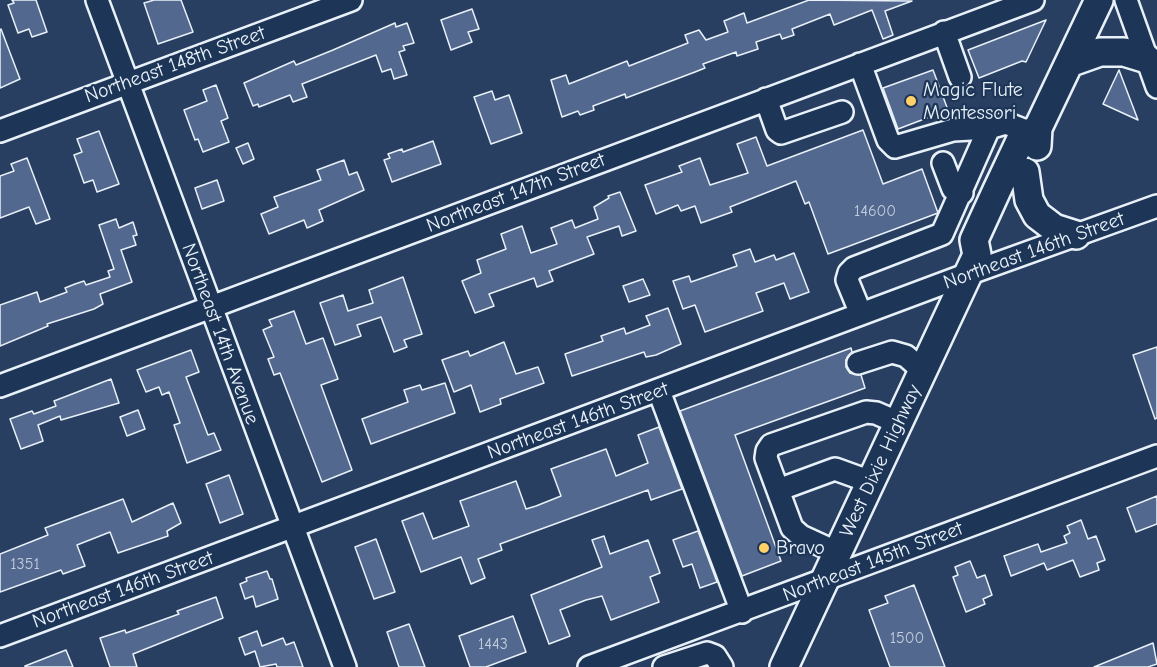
<!DOCTYPE html>
<style>
body{margin:0}
canvas{display:block;background:#283f62}
</style>
<canvas width="1157" height="667"></canvas>
<script>
const context = document.querySelector('canvas').getContext('2d');
context.lineJoin = 'round';
function fill(path, color) { context.fillStyle = color; context.fill(path, 'evenodd'); }
const toPath = rows => new Path2D(rows.map(r => 'M' + r).join(''));
function strokePath(path, color, width, dash) { context.strokeStyle = color; context.lineWidth = width; context.lineCap = dash ? 'butt' : 'round'; context.setLineDash(dash || []); context.stroke(path); }
function write(font, color, halo, rows, align = 'center') {
  context.font = font + ' "Comic Neue",sans-serif'; context.lineWidth = 4.5; context.setLineDash([]); context.textBaseline = 'middle'; context.strokeStyle = halo; context.fillStyle = color; for (const [text, x, y, turn = 0] of rows) {
    context.save(); context.translate(x, y); context.rotate((+turn || 0) * Math.PI / 180); context.textAlign = isNaN(turn) ? turn : align; if (halo) context.strokeText(text, 0, 0); context.fillText(text, 0, 0); context.restore();
  }
}
const building = toPath([
 [12,0,36,0,47,32,32,37,29,29,18,33,8,5,14,3,12,0],
 [154,0,181,0,193,32,158,44,144,3,154,0],
 [809,0,912,1,885,11,893,35,883,39,872,10,834,25,830,14,792,29,794,35,782,39,780,34,756,42,758,49,737,56,736,52,703,64,705,68,695,72,626,98,625,94,593,106,594,110,580,115,578,111,562,117,551,80,566,75,569,84,627,61,629,66,688,43,685,35,699,30,706,40,728,32,724,21,744,13,747,23,809,0],
 [472,9,479,29,468,32,472,42,451,50,441,20,472,9],
 [1046,20,1026,62,1022,61,979,78,968,50,1046,20],
 [395,23,396,27,407,23,414,43,403,46,405,50,399,52,407,75,394,79,391,69,382,72,376,55,302,84,307,97,293,102,290,95,259,107,258,104,253,106,244,83,294,61,296,65,333,50,395,23],
 [1,29,20,79,0,88,0,30,1,29],
 [933,70,948,110,898,129,883,88,933,70],
 [1119,70,1138,120,1103,104,1119,70],
 [216,85,228,118,221,121,229,142,203,152,198,139,195,140,184,110,207,101,203,90,216,85],
 [492,91,495,100,509,95,522,133,491,144,474,97,492,91],
 [863,130,883,184,922,169,938,213,828,254,809,202,805,204,796,181,730,207,732,212,701,223,695,206,681,211,678,205,656,214,645,185,682,172,679,166,700,158,710,185,748,173,737,144,756,137,767,166,863,130],
 [99,131,119,184,97,192,93,180,84,183,74,155,82,152,77,139,99,131],
 [433,141,441,164,392,182,384,160,390,158,388,154,402,149,403,152,433,141],
 [248,143,254,159,243,164,236,148,248,143],
 [27,158,50,219,36,224,29,207,0,218,0,176,14,171,11,164,27,158],
 [344,160,349,175,357,172,364,190,319,210,323,221,307,228,304,220,269,234,261,214,278,207,274,197,321,180,317,170,344,160],
 [217,180,224,201,202,209,195,188,217,180],
 [620,192,636,231,622,236,619,226,587,237,594,254,549,271,553,281,537,287,534,278,489,294,494,306,475,313,462,281,481,273,477,260,506,249,501,234,522,226,531,253,557,244,551,228,572,220,575,228,598,219,594,207,609,198,608,196,620,192],
 [116,219,119,228,133,222,137,235,133,236,136,245,121,250,132,282,100,294,103,304,94,309,47,324,48,326,0,346,0,305,37,292,40,302,67,292,65,288,75,284,84,281,86,285,110,277,108,271,114,269,99,225,116,219],
 [750,249,755,262,774,255,776,260,794,253,809,292,790,299,784,283,756,293,763,311,705,332,695,305,683,309,673,281,689,276,691,282,737,266,733,255,750,249],
 [403,277,422,334,404,340,407,347,394,352,381,317,357,325,361,336,335,345,320,303,343,295,348,311,373,303,369,290,403,277],
 [643,279,650,295,629,302,623,286,643,279],
 [668,308,681,344,656,355,646,357,644,352,572,376,565,354,603,341,601,336,624,328,626,334,650,325,646,316,668,308],
 [294,311,306,344,323,338,338,379,321,385,352,470,322,482,280,373,274,375,268,359,274,357,263,330,272,326,269,320,294,311],
 [504,342,516,374,538,367,544,383,500,399,501,404,480,412,471,385,454,392,442,360,468,351,470,356,504,342],
 [1157,347,1157,418,1155,419,1133,355,1157,347],
 [851,348,852,352,846,360,846,367,850,373,861,375,865,388,735,435,781,561,742,576,680,411,851,348],
 [191,350,199,372,186,377,208,435,214,433,221,450,187,463,174,425,180,423,169,392,162,395,159,387,146,392,137,370,191,350],
 [111,379,119,403,61,420,60,416,38,425,43,441,21,449,10,419,32,411,34,414,56,406,54,401,111,379],
 [445,383,455,413,371,444,362,419,408,402,404,390,420,385,422,390,445,383],
 [138,410,145,429,127,436,120,417,138,410],
 [659,427,682,489,651,500,648,490,500,544,502,550,478,559,485,578,471,584,461,557,421,572,402,521,423,513,433,539,469,526,460,501,516,481,526,509,536,506,561,496,551,469,606,449,616,476,648,463,638,435,659,427],
 [229,475,243,514,220,523,206,484,229,475],
 [1157,496,1157,524,1136,532,1127,508,1157,496],
 [123,499,132,522,173,503,181,523,167,531,168,536,118,553,110,532,77,545,85,566,63,574,61,570,0,592,0,554,48,535,45,528,123,499],
 [1081,520,1088,539,1096,536,1105,560,1097,563,1099,570,1080,577,1073,560,1047,570,1044,563,1011,576,1004,556,1038,544,1041,552,1067,543,1064,536,1070,533,1067,526,1081,520],
 [698,531,717,582,700,588,692,564,683,567,673,540,698,531],
 [604,536,610,554,648,540,660,573,650,577,659,602,611,620,602,596,586,600,560,610,570,636,549,644,531,595,602,567,592,540,604,536],
 [376,539,395,592,374,599,355,547,376,539],
 [970,561,977,578,985,575,992,595,983,599,985,604,966,612,953,577,958,575,955,567,970,561],
 [267,571,270,579,272,579,278,599,256,607,253,596,245,599,240,584,247,581,246,578,267,571],
 [914,585,945,667,890,667,869,610,888,603,885,596,914,585],
 [216,597,223,618,133,654,137,667,110,667,100,638,125,630,126,633,179,614,177,611,216,597],
 [513,616,526,652,486,667,470,667,459,636,513,616],
 [409,624,425,667,399,667,387,632,409,624],
 [257,631,262,646,283,638,286,645,294,642,303,667,277,667,276,664,260,667,255,651,245,655,239,638,257,631],
 [1153,643,1157,664,1148,667,1094,667,1153,643],
 [66,650,73,667,25,667,25,666,66,650]
]);
const minor = toPath([
 [97,0,345,667],
 [1126,0,1157,87],
 [944,32,960,77],
 [860,64,888,140,895,147,953,130,989,128],
 [766,99,777,130,781,133,842,112],
 [0,131,351,0],
 [943,163,953,189,962,193],
 [861,314,847,280,849,273,854,268,942,234,989,128,1006,123,1031,133],
 [858,363,892,352,906,356,923,371],
 [0,386,1033,0],
 [659,391,742,612],
 [778,490,835,469,871,482],
 [838,553,801,536,792,528,766,458,767,451,771,445,866,412,876,413,899,423],
 [0,636,968,274,1157,206],
 [589,667,1157,456],
 [664,667,707,653,715,656,722,667]
]);
const major = toPath([
 [1069,63,1100,52,1124,52,1147,59],
 [1037,146,1038,128,1099,0],
 [1025,172,1029,200,1037,215,1054,228,1076,235],
 [784,667,977,255,974,240,996,192,1021,139,1038,128]
]);
const markers = [
 [911,101,6,"#ffd166"],
 [764,548,6,"#ffd166"]
];
const numberNames = [
 ["14600",875,211],
 ["1351",25,564],
 ["1500",907,638],
 ["1443",493,644]
];
const streetNames = [
 ["Northeast 148th Street",175,65,-20],
 ["Northeast 147th Street",516,193,-21],
 ["Northeast 146th Street",1034,251,-20],
 ["Northeast 14th Avenue",220,334,70],
 ["Northeast 146th Street",578,421,-20],
 ["West Dixie Highway",881,461,-65],
 ["Northeast 145th Street",873,562,-21],
 ["Northeast 146th Street",123,590,-20]
];
const poiNames = [
 ["Magic Flute",923,90],
 ["Montessori",923,113],
 ["Bravo",776,548]
];
fill(building, '#53688f');
strokePath(building, '#e8f1f8', 1.5);
strokePath(minor, '#e8f1f8', 26);
strokePath(major, '#e8f1f8', 32);
strokePath(minor, '#1d3557', 21);
strokePath(major, '#1d3557', 27);
for (const [x, y, r, color] of markers) { const dot = new Path2D(); dot.arc(x, y, r, 0, 2 * Math.PI); context.fillStyle = color; context.fill(dot); strokePath(dot, '#1d3557', 2); }
write('16px', '#c3cfde', null, numberNames);
write('20px', '#e8f1f8', '#1d3557', streetNames);
write('20px', '#e8f1f8', '#1d3557', poiNames, 'left');
</script>
